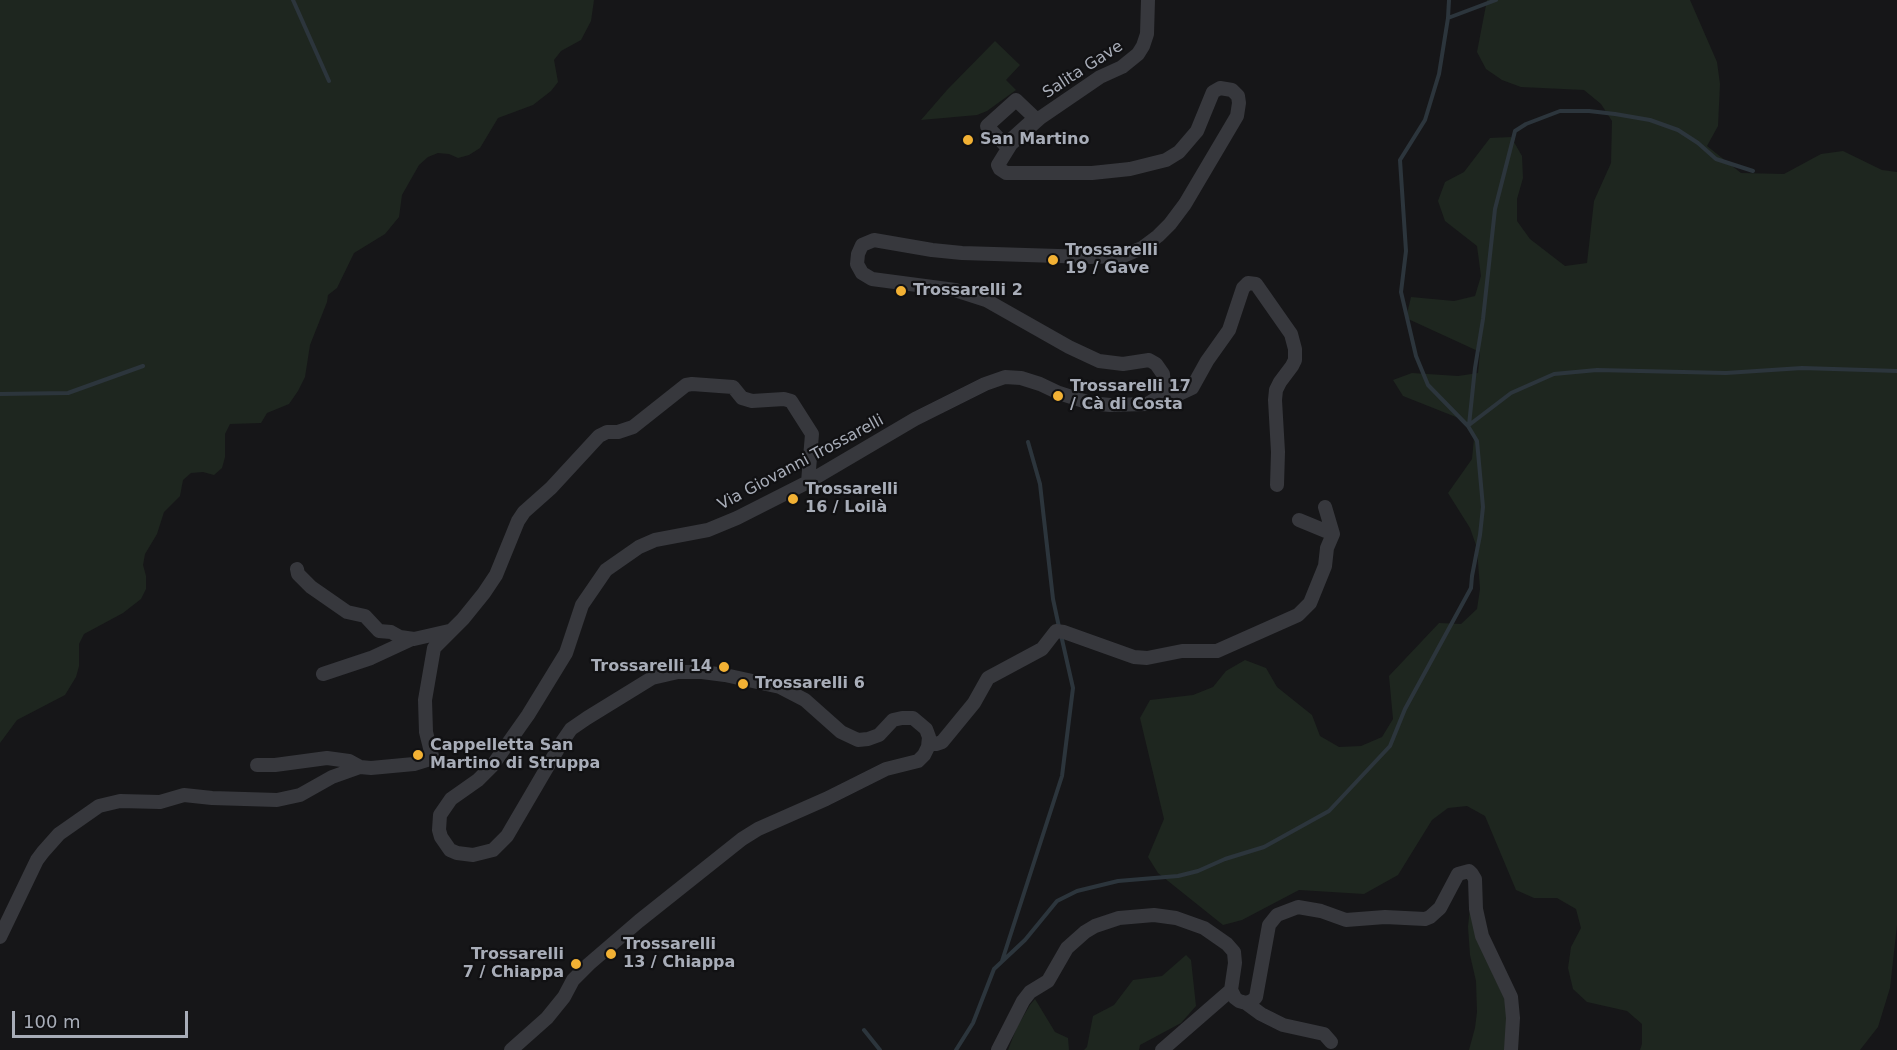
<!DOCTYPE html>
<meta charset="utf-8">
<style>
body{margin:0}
#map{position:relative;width:1897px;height:1050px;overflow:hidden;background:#161618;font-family:"DejaVu Sans",sans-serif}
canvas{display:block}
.scale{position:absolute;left:12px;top:1011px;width:176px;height:27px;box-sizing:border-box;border:3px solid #a8adb8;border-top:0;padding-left:8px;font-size:18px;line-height:21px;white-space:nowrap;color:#a8adb8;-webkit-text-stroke:4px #111113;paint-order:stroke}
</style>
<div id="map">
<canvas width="1897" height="1050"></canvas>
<div class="scale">100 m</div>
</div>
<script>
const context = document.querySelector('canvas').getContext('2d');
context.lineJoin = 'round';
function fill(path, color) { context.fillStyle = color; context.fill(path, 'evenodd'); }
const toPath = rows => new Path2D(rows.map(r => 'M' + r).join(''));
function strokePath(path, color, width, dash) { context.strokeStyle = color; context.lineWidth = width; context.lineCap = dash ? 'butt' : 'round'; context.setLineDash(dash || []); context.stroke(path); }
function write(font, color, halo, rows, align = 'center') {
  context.font = font + ' "DejaVu Sans",sans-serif'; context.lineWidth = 4.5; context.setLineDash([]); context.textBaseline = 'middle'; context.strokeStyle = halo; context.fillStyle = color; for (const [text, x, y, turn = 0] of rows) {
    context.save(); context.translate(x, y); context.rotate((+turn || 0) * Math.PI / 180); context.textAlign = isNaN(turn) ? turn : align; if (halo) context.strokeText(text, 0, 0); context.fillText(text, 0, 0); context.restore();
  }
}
const green = toPath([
 [0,0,594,0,591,21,581,40,561,51,554,60,558,82,551,91,533,105,498,118,480,148,469,155,458,158,449,154,438,153,428,157,419,165,402,195,399,217,385,234,354,253,337,288,328,295,327,302,310,345,305,377,298,391,289,404,267,413,261,423,230,424,225,434,225,457,222,468,214,475,203,472,191,473,183,480,180,496,164,512,157,534,145,554,143,565,146,576,146,589,141,599,123,613,84,634,79,644,79,666,76,677,65,695,17,720,0,743],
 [1487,0,1690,0,1717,62,1720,84,1718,126,1707,146,1741,173,1784,174,1821,154,1843,151,1882,170,1897,172,1897,925,1890,988,1878,1027,1860,1050,1640,1050,1642,1044,1642,1024,1627,1011,1587,1002,1573,989,1568,968,1571,947,1581,928,1576,909,1557,898,1534,898,1516,890,1485,816,1467,806,1448,808,1432,820,1398,875,1364,894,1299,890,1242,920,1223,925,1158,873,1148,857,1164,819,1140,718,1150,700,1193,695,1213,687,1226,671,1245,660,1266,668,1277,687,1312,715,1320,736,1339,747,1361,746,1382,737,1393,719,1389,676,1439,623,1461,624,1477,609,1480,589,1477,548,1470,528,1448,493,1472,459,1474,438,1461,419,1403,396,1393,380,1412,373,1458,376,1478,373,1480,352,1406,318,1411,297,1454,301,1475,296,1481,276,1477,246,1445,221,1438,201,1445,182,1464,172,1490,138,1511,137,1522,156,1523,178,1517,199,1517,221,1530,239,1565,266,1587,263,1594,201,1611,163,1612,121,1601,104,1584,90,1521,87,1502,80,1486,69,1477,52],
 [995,41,1020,65,1006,80,1016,90,987,111,977,115,921,120,947,90],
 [1470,908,1492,972,1505,1000,1507,1008,1507,1050,1469,1050,1475,1028,1477,1012,1476,981,1470,955,1468,927],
 [1186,955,1191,960,1196,1006,1181,1023,1140,1045,1139,1050,1084,1050,1087,1047,1093,1016,1114,1005,1133,980,1162,976],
 [1035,999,1055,1032,1068,1038,1069,1050,1008,1050,1017,1027,1030,1005]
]);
const stream = toPath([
 [293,0,329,81],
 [1448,18,1496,0],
 [0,394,68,393,143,366],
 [1469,425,1475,368,1483,319,1495,209,1515,131,1526,124,1560,111,1589,111,1615,114,1650,120,1678,130,1698,143,1716,159,1753,171],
 [1469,425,1511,393,1554,374,1597,370,1726,373,1802,368,1897,371],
 [1028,442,1040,484,1053,599,1059,627],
 [1002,961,1062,776,1073,688,1061,635],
 [864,1030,880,1050],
 [956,1050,973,1023,994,969,1025,940,1057,901,1077,891,1118,881,1178,876,1198,871,1225,859,1264,847,1329,811,1390,746,1405,709,1471,588,1472,576,1480,535,1483,507,1477,441,1468,426,1428,385,1416,356,1401,292,1406,251,1400,160,1425,120,1439,74,1448,18,1449,0]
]);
const minor = toPath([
 [1016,100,1035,118,1005,145,987,126,1016,100],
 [1153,401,1162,402,1192,388,1207,361,1229,330,1243,288,1248,283,1256,284,1291,334,1295,349,1295,360,1292,366,1280,382,1276,390,1275,400,1278,452,1277,485],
 [1299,520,1333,534],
 [297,569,298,574,311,587,347,612,365,616,379,631,391,632,400,637,414,639,449,631],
 [323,674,371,658,412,639],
 [929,743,936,744,942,742,974,703,988,678,1042,649,1056,631,1064,632,1134,657,1147,658,1182,651,1217,651,1298,615,1310,603,1325,566,1327,548,1333,534,1325,507],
 [257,765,275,765,327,758,349,761,360,767,371,768,414,764,430,759,432,756,426,732,425,700,434,648,463,619,484,593,496,575,518,521,524,512,551,488,599,436,607,432,618,432,633,427,686,385,692,384,733,387,742,398,752,401,784,399,791,401,812,434,808,482],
 [0,937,37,860,43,852,59,834,99,806,120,801,160,802,184,795,212,798,277,800,300,795,332,777,360,767],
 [1246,1003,1261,1014,1283,1025,1324,1034,1331,1042],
 [511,1050,547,1018,564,997,573,980,589,964,639,921,742,839,758,829,826,799,886,769,918,761,924,755,928,747,929,737,926,729,913,718,902,718,893,720,879,735,868,739,858,740,841,732,805,700,780,687,725,675,702,672,678,672,652,678,587,718,571,729,562,742,507,836,493,850,473,855,457,853,450,850,441,837,439,830,440,815,451,799,478,780,492,766,528,715,566,653,582,605,606,570,639,547,655,540,708,530,737,518,808,482,915,419,985,384,1005,377,1021,378,1040,384,1059,393,1090,403,1110,405,1147,404,1159,397,1162,392,1164,386,1163,374,1156,364,1149,360,1123,364,1099,361,1069,347,986,300,955,290,872,279,862,273,857,264,858,254,862,245,874,240,932,250,962,253,1090,257,1123,256,1142,248,1158,236,1170,224,1185,204,1237,116,1239,103,1238,96,1232,90,1220,88,1213,92,1197,131,1179,152,1166,160,1130,169,1092,173,1006,173,1000,169,998,165,1011,144,1040,118,1100,77,1122,67,1138,54,1143,46,1147,34,1148,0],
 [998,1050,1023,1001,1030,992,1048,981,1067,948,1085,932,1095,926,1119,918,1154,915,1176,918,1204,928,1227,944,1234,952,1235,963,1231,990,1235,998,1239,1001,1246,1003,1252,1001,1256,997,1269,925,1277,915,1298,907,1321,911,1346,920,1385,917,1425,919,1430,917,1440,908,1458,874,1469,871,1472,874,1475,879,1476,909,1482,936,1511,997,1513,1018,1511,1050],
 [1162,1050,1231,990]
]);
const markers = [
 [968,140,6,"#f2b134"],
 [1053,260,6,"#f2b134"],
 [901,291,6,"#f2b134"],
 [1058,396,6,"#f2b134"],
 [793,499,6,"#f2b134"],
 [724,667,6,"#f2b134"],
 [743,684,6,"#f2b134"],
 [418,755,6,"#f2b134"],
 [611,954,6,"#f2b134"],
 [576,964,6,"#f2b134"]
];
const streetNames = [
 ["Salita Gave",1083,70,-33],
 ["Via Giovanni Trossarelli",801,463,-28]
];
const poiNames = [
 ["San Martino",980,140],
 ["Trossarelli",1065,251],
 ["19 / Gave",1065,269],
 ["Trossarelli 2",913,291],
 ["Trossarelli 17",1070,387],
 ["/ Cà di Costa",1070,405],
 ["Trossarelli",805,490],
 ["16 / Loilà",805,508],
 ["Trossarelli 14",712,667,"right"],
 ["Trossarelli 6",755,684],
 ["Cappelletta San",430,746],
 ["Martino di Struppa",430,764],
 ["Trossarelli",623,945],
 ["13 / Chiappa",623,963],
 ["Trossarelli",564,955,"right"],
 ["7 / Chiappa",564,973,"right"]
];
fill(green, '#1e261f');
strokePath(stream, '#2c353c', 4);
strokePath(minor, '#37383d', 14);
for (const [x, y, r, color] of markers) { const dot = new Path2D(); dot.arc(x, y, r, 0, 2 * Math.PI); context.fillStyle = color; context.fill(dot); strokePath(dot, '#111113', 2); }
write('16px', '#a8adb8', '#111113', streetNames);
write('bold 16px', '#a8adb8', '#111113', poiNames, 'left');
</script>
